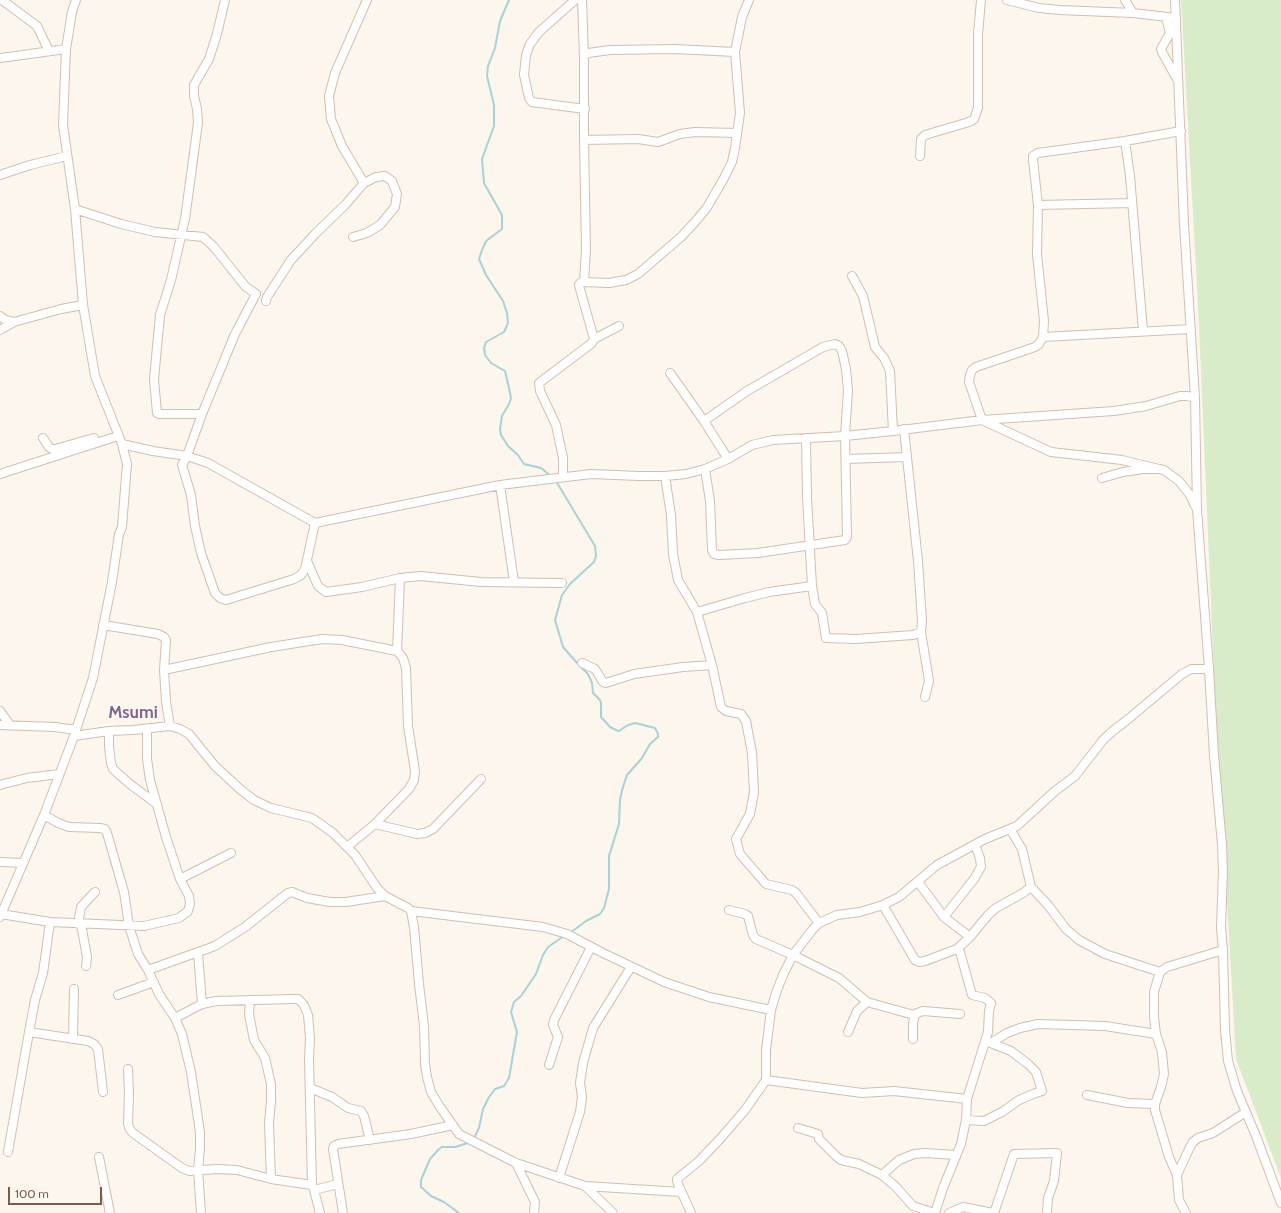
<!DOCTYPE html>
<style>
body{margin:0}
#map{position:relative;width:1281px;height:1213px;overflow:hidden;background:#fdf6ec;font-family:Cabin,sans-serif}
canvas{display:block}
.scale{position:absolute;left:8px;top:1187px;width:94px;height:18px;box-sizing:border-box;border:2px solid #7a5c4d;border-top:0;padding-left:5px;font-size:12px;line-height:14px;white-space:nowrap;color:#7a5c4d;-webkit-text-stroke:3px #fffaf3;paint-order:stroke}
</style>
<div id="map">
<canvas width="1281" height="1213"></canvas>
<div class="scale">100 m</div>
</div>
<script>
const context = document.querySelector('canvas').getContext('2d');
context.lineJoin = 'round';
function fill(path, color) { context.fillStyle = color; context.fill(path, 'evenodd'); }
const toPath = rows => new Path2D(rows.map(r => 'M' + r).join(''));
function strokePath(path, color, width, dash) { context.strokeStyle = color; context.lineWidth = width; context.lineCap = dash ? 'butt' : 'round'; context.setLineDash(dash || []); context.stroke(path); }
function write(font, color, halo, rows, align = 'center') {
  context.font = font + ' Cabin,sans-serif'; context.lineWidth = 3; context.setLineDash([]); context.textBaseline = 'middle'; context.strokeStyle = halo; context.fillStyle = color; for (const [text, x, y, turn = 0] of rows) {
    context.save(); context.translate(x, y); context.rotate((+turn || 0) * Math.PI / 180); context.textAlign = isNaN(turn) ? turn : align; if (halo) context.strokeText(text, 0, 0); context.fillText(text, 0, 0); context.restore();
  }
}
const green = toPath([
 [1181,0,1281,0,1281,1178,1236,1059,1214,674,1198,303]
]);
const stream = toPath([
 [509,0,500,21,495,48,488,66,487,76,494,105,494,126,482,159,484,183,502,215,502,229,486,241,482,250,479,259,486,275,503,301,507,313,508,323,504,332,486,342,484,348,485,355,491,363,505,371,509,388,511,398,509,404,502,416,500,429,501,435,508,446,518,455,524,464,541,468,552,477],
 [556,481,595,546,596,556,594,562,570,584,562,595,555,620,563,647,578,664,588,674,592,683,593,693,600,700,601,703,601,717,610,727,616,730,619,731,628,725,635,723,655,728,658,734,658,737,650,744,642,758,627,775,622,790,620,800,619,824,609,856,609,889,604,908,600,914,586,921,570,933],
 [474,1138,479,1128,483,1109,489,1097,495,1089,504,1086,509,1078,517,1032,511,1012,514,1002,521,996,536,974,543,955,548,947,564,936],
 [459,1213,444,1202,431,1196,421,1187,421,1180,430,1159,439,1149,442,1147,455,1147,468,1143]
]);
const minor = toPath([
 [2,0,37,26,49,51],
 [575,0,539,32,530,44,526,55,524,75,529,98,532,102,585,109],
 [582,0,584,56],
 [1007,0,1039,8,1059,10,1133,13,1176,18],
 [1125,0,1133,13],
 [1175,0,1184,224,1195,398,1197,509,1209,669,1214,755,1222,845,1223,871,1221,927,1223,950,1225,1030,1228,1061,1237,1091,1256,1136,1281,1203],
 [1166,17,1170,33,1161,49,1162,52,1177,79],
 [0,58,66,49],
 [584,140,638,139,658,142,680,134,695,132,737,133],
 [1125,141,1130,176,1143,331],
 [920,156,921,139,925,135,969,122,974,119,978,108,978,34,981,0],
 [0,175,30,165,67,156],
 [364,183,342,146,331,119,329,96,335,73,367,0],
 [1038,205,1132,203],
 [75,209,121,224,155,232,203,237,214,247,245,286,256,294,235,334,202,414,187,456,182,465,191,495,195,526,201,553,215,593,220,598,226,600,294,579,301,575,305,569,315,523],
 [852,276,863,296,875,347,884,358,890,371,893,431],
 [584,282,586,250,584,140,584,56,588,53,610,50,675,49,735,52],
 [266,301,267,297,291,260,316,233,345,205,364,183,376,177,385,176,392,181,397,194,395,207,380,225,367,233,353,237],
 [0,316,5,320,14,322,61,309,83,305],
 [0,330,14,322],
 [1043,337,1191,329],
 [594,339,619,326],
 [670,373,704,421,728,459],
 [202,414,159,414,157,413,154,379,160,315,171,280,185,219,198,123,197,109,194,96,194,85,209,59,217,34,225,0],
 [704,421,747,391,823,347,835,344,839,346,842,351,846,369,848,390,845,436,847,537,845,540,758,553,719,555,714,554,712,550,710,501,705,469],
 [43,438,49,447,52,449,55,449,94,438],
 [806,438,807,497,812,586,815,604,822,613,826,638,856,639,913,635,921,632,922,621,918,561,904,429],
 [122,444,153,451,187,456,208,463,315,523,500,485,591,474,639,476,665,476,686,474,705,469,728,459,752,445,773,440,845,436,893,431,982,420,1114,411,1146,406,1180,396,1187,396,1195,398],
 [846,459,907,457],
 [1159,469,1122,460,1051,452,982,420,969,382,970,375,972,370,976,367,1035,347,1039,344,1043,337,1044,321,1037,254,1038,205,1033,160,1033,156,1038,153,1125,141,1181,131],
 [0,474,118,436],
 [665,476,671,515,673,554,678,580,697,612,712,665,721,707,726,711,741,714,746,721,752,753,754,792,750,814,736,839,740,854,766,884,792,890,796,893,819,923],
 [563,477,563,458,556,425,540,391,539,383,592,343,594,339,580,289,579,285,580,283,584,282,609,283,626,280,638,274,681,237,694,223,706,209,723,180,732,162,735,148,740,113,735,52,742,17,749,0],
 [1102,478,1123,472,1143,469,1159,469,1164,470,1179,481,1190,495,1195,506],
 [500,485,514,582],
 [307,561,318,586,326,592,362,587,400,578,421,576,481,582,562,583],
 [697,612,745,598,769,592,812,586],
 [103,625,158,634,164,637,166,640,164,670,166,702,170,726],
 [921,632,929,681,925,697],
 [397,651,400,578],
 [582,663,595,669,603,682,606,683,634,674,683,667,712,665],
 [164,670,271,647,322,639,342,640,397,651,403,658,406,668,408,726,415,771,414,780,409,789,375,824,347,847],
 [0,711,10,725],
 [0,725,55,727,76,730],
 [109,731,109,747,111,763,113,769,131,785,157,804],
 [74,736,109,731,133,730,170,726,180,729,189,734,215,766,241,790,254,800,271,808,312,818,333,833,355,855,377,888,385,896,408,908,411,911,414,927,419,984,424,1026,425,1064,427,1077,431,1092,440,1107,459,1134,516,1163,585,1186,613,1213],
 [0,785,27,778,59,774],
 [44,815,58,823,69,827,100,828,105,829,107,833,124,892,129,926,138,954,148,970,159,994,175,1018,182,1034,191,1072,200,1132,200,1149,198,1170,201,1213],
 [375,824,417,834,425,833,433,829,481,779],
 [1010,829,1022,849,1031,887,1048,905,1066,929,1079,940,1105,954,1160,972],
 [0,862,23,863],
 [180,879,231,853],
 [918,882,944,917,970,937],
 [883,905,915,960,919,962,925,961,957,949,960,952,972,995,985,998,991,1003,989,1011,988,1032,967,1099,966,1120,961,1144,943,1188,935,1213],
 [729,910,745,914,748,916,753,935,756,939,793,955,839,978,867,1002,914,1015],
 [411,911,543,927,567,934,603,953,664,982,709,997,771,1010],
 [1,914,50,922,144,926,179,918,188,911,190,904,189,896,180,879,166,837,150,780,147,759,147,729],
 [0,917,44,815,74,736,93,678,112,582,119,534,122,527,127,464,122,444,95,376,83,305,75,209,63,125,66,49,72,12,76,0],
 [944,917,974,879,981,867,980,858,975,845],
 [78,924,81,907,95,892],
 [81,924,87,957,86,966],
 [957,949,970,937,988,915,996,908,1023,893,1031,887],
 [198,953,202,1004],
 [148,970,215,946,245,927,288,893,292,892,307,898,330,902,346,902,385,896],
 [118,995,154,982],
 [250,1000,249,1014,254,1040,265,1058,271,1084,271,1101,269,1123,271,1179],
 [175,1018,202,1004,216,1001,293,999,298,999,304,1005,308,1015,310,1038,309,1059,312,1185],
 [29,1032,88,1041,94,1044,98,1049,103,1092],
 [848,1032,857,1011,867,1002],
 [73,1039,74,989],
 [913,1039,913,1023,915,1014,923,1011,960,1014],
 [991,1043,1007,1033,1020,1028,1038,1024,1105,1026,1156,1034],
 [549,1065,558,1037,553,1025,554,1020,591,947],
 [128,1069,129,1093,128,1123,129,1128,133,1133,182,1168,189,1171,217,1169,237,1170,271,1179,312,1185,314,1190,320,1213],
 [766,1080,862,1093,894,1091,967,1099],
 [310,1088,332,1097,348,1108,361,1111,364,1116,370,1140],
 [1087,1095,1128,1103,1155,1104],
 [966,1120,984,1121,1002,1112,1019,1100,1033,1094,1042,1091,1036,1072,1028,1064,1011,1051,988,1042],
 [798,1128,818,1134,819,1139,836,1156,841,1160,859,1164,882,1175,896,1187,913,1206,934,1213],
 [8,1152,29,1032,35,1000,43,973,50,922],
 [99,1157,110,1213],
 [516,1163,535,1202,534,1213],
 [882,1175,899,1160,914,1154,925,1153,956,1155],
 [1177,1175,1190,1147,1193,1142,1198,1138,1213,1133,1246,1112],
 [559,1178,580,1112,582,1097,580,1083,583,1063,593,1028,631,967],
 [585,1186,681,1192],
 [314,1190,338,1184],
 [343,1213,333,1149,334,1146,338,1144,411,1134,453,1125],
 [691,1213,678,1184,677,1179,699,1161,720,1139,745,1110,766,1080,766,1050,771,1010,776,993,783,975,793,955,813,929,819,923,837,915,860,912,883,905,899,897,937,865,985,839,1017,826,1055,791,1075,776,1103,740,1114,730,1127,720,1182,674,1191,669,1209,669],
 [949,1213,963,1207,993,1213],
 [994,1213,1014,1154,1057,1153,1054,1181,1048,1198,1047,1213],
 [1186,1213,1179,1200,1177,1175,1169,1157,1155,1110,1155,1104,1161,1087,1164,1074,1162,1052,1156,1034,1154,1017,1154,992,1160,972,1167,967,1223,950]
]);
const quarterNames = [
 ["Msumi",133,713]
];
fill(green, '#d8ecc9');
strokePath(stream, '#a5d3da', 2);
strokePath(minor, '#d1beb0', 10);
strokePath(minor, '#fff', 8);
write('bold 17px', '#846695', '#fffaf3', quarterNames);
</script>
